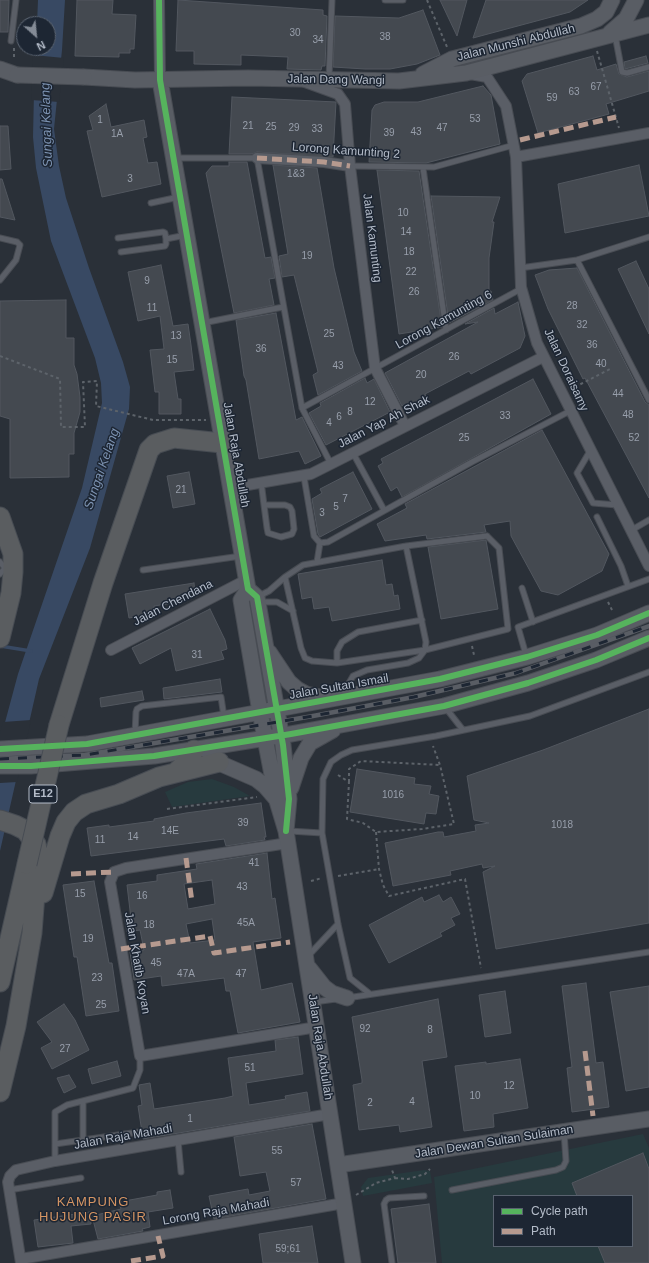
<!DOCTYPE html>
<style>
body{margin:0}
#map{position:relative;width:649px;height:1263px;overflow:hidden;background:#2a3038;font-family:Arial,sans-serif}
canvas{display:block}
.legend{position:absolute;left:493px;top:1195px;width:140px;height:52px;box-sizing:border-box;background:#1d2633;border:1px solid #59626f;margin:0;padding:5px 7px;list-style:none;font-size:12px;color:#b4bcc9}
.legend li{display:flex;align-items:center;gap:8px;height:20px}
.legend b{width:20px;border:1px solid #59626f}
.north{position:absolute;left:16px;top:16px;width:40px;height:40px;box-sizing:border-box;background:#1d2633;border:1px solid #59626f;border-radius:50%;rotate:153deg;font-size:11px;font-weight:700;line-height:16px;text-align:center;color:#b4bcc9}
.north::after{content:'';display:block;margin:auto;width:14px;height:18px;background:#848b96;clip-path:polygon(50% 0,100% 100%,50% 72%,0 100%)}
</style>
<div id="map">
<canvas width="649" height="1263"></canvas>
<ul class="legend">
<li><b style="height:5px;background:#56b35d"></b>Cycle path</li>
<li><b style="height:5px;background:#b69a8f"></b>Path</li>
</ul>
<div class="north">N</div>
</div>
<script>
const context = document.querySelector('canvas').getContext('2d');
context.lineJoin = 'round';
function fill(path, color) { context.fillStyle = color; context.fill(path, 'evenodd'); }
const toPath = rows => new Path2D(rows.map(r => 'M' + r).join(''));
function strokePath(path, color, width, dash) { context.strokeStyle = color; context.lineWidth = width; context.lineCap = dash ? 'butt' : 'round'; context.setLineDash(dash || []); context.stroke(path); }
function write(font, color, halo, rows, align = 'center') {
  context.font = font + ' Arial,sans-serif'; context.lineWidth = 3; context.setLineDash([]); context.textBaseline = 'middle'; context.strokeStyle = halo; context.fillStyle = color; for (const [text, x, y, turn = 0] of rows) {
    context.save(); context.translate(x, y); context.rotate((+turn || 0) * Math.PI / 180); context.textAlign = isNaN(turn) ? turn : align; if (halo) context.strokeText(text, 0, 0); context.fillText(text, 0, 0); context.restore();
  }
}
const green = toPath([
 [212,779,234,787,250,796,172,807,165,792,188,782],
 [643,1134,649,1148,649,1263,442,1263,434,1177],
 [494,1196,632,1196,632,1246,494,1246],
 [424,1170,430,1171,432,1183,363,1196,361,1187,368,1178]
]);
const water = toPath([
 [38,0,65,0,62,50,54,129,59,166,66,198,89,268,123,362,130,387,129,409,90,548,39,679,0,851,0,741,18,674,82,488,102,403,101,383,95,358,51,241,36,168,33,137,35,48,48,48,48,24,37,24]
]);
const pier = toPath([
 [33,55,64,58,59,102,31,100],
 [31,720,17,782,0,783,0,734,3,722]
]);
const stream = toPath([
 [0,646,31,651]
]);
const building = toPath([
 [0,0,9,0,8,32,0,32,0,0],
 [77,0,113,0,112,14,136,15,134,49,130,49,130,53,119,53,119,57,75,56,77,0],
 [178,0,323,10,323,15,327,16,325,66,322,66,321,70,287,69,288,57,241,55,241,65,194,64,194,51,176,51,178,0],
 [440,0,467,0,457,36,440,0],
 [486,0,588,0,570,12,473,38,486,0],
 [423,10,440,55,417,64,390,69,365,69,333,67,335,16,399,18,423,10],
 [593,56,597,70,616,64,619,74,627,77,649,71,649,91,606,104,609,114,538,133,522,81,527,74,593,56],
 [646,56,648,63,625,69,624,62,646,56],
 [483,86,491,95,500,144,426,163,369,162,372,110,375,105,384,102,418,102,483,86],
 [232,97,336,102,333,157,257,152,252,154,229,154,232,97],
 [106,104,111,127,144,120,147,137,143,138,148,163,157,162,161,184,102,197,87,131,93,130,89,116,106,104],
 [0,126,8,126,11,169,0,170,0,126],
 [229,162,247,162,265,258,271,257,275,278,269,279,274,305,234,313,206,173,212,166,229,166,229,162],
 [273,165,317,168,334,268,354,352,362,371,318,395,313,375,318,372,294,275,282,277,279,256,288,254,273,165],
 [639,165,649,216,565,233,558,184,639,165],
 [377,170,419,171,442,327,399,334,377,170],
 [0,179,2,179,15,220,0,217,0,179],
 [431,196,500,197,492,222,494,222,489,258,489,291,491,291,493,300,449,323,431,196],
 [636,261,649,289,649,334,618,269,636,261],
 [161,265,173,326,188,324,191,345,194,370,174,372,178,399,181,399,181,414,159,414,159,392,155,392,150,350,164,349,160,316,138,321,128,272,161,265],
 [577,268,645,402,649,405,649,498,585,378,583,379,548,309,535,275,549,270,577,268],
 [66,300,66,338,74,338,74,365,77,374,80,397,80,412,74,433,74,454,69,454,69,477,10,478,10,419,0,416,0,301,66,300],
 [518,302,525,336,520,348,471,374,469,371,425,394,426,397,407,407,405,404,402,406,385,373,478,322,465,324,494,308,495,314,518,302],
 [276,313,296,420,302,417,321,456,305,464,299,451,259,459,246,380,244,376,236,320,276,313],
 [365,378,367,383,374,379,390,412,326,445,309,413,321,406,320,403,365,378],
 [533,379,551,414,402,497,397,487,391,491,378,466,383,463,381,459,533,379],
 [542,430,609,554,602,571,558,595,541,591,511,536,510,521,484,525,486,532,427,539,426,535,385,541,377,524,407,508,405,504,542,430],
 [189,472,195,504,173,508,167,476,189,472],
 [353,472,372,509,320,537,318,534,312,499,322,493,320,489,353,472],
 [486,540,498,609,441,619,428,547,486,540],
 [382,560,386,585,392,584,394,596,398,595,400,609,332,621,329,607,314,609,312,597,302,599,298,574,382,560],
 [194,583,195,593,178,596,179,602,154,606,155,614,129,618,125,594,194,583],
 [210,609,225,640,227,649,221,651,224,659,176,671,171,648,140,664,132,648,210,609],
 [220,679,222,692,164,699,163,688,220,679],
 [142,691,144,700,101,707,100,698,142,691],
 [649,709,649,923,496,949,483,872,495,866,483,868,482,864,450,871,451,875,393,886,385,843,438,832,443,832,444,837,476,831,475,825,489,823,474,820,467,776,543,750,649,709],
 [357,769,415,778,414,784,431,786,429,794,439,796,436,814,426,813,424,824,350,812,357,769],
 [261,803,266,837,264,837,265,840,226,846,224,839,91,856,87,828,109,825,109,827,154,821,154,819,186,813,261,803],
 [267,853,272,899,275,898,281,938,253,942,261,990,292,983,300,1022,238,1033,230,991,226,991,224,978,162,986,161,976,134,980,130,952,144,950,140,930,127,932,125,920,131,919,127,885,157,881,157,875,197,869,196,864,267,853],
 [212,880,215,904,188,909,184,884,212,880],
 [212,919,215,940,190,943,186,924,212,919],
 [94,881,109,963,112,963,119,1011,86,1016,77,957,74,957,63,885,94,881],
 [439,895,443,902,451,897,460,914,451,918,455,925,440,933,442,936,389,963,369,925,422,897,424,902,439,895],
 [586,983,596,1063,603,1062,609,1107,572,1112,567,1068,572,1067,562,986,586,983],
 [649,986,649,1087,626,1091,610,992,649,986],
 [505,991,511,1033,485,1037,479,995,505,991],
 [438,999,447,1057,422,1061,432,1127,400,1132,399,1125,359,1130,353,1085,362,1083,362,1080,352,1017,438,999],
 [64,1004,75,1020,89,1050,52,1069,41,1048,52,1042,37,1022,64,1004],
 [298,1037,303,1074,246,1083,249,1105,286,1099,285,1096,307,1092,310,1111,143,1139,138,1106,142,1105,139,1085,150,1083,154,1109,225,1098,233,1096,228,1058,276,1051,275,1040,298,1037],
 [520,1059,528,1108,493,1114,494,1127,464,1131,455,1066,486,1062,486,1064,520,1059],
 [117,1061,121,1076,92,1084,88,1069,117,1061],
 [69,1075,76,1087,64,1093,57,1078,69,1075],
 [312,1124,326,1199,214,1219,209,1196,248,1189,249,1195,270,1191,266,1172,240,1176,234,1137,312,1124],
 [643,1153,649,1169,649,1263,605,1263,598,1246,632,1246,632,1196,577,1196,572,1183,643,1153],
 [170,1190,173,1208,148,1212,150,1227,142,1229,143,1231,98,1239,92,1216,121,1209,119,1202,157,1195,157,1192,170,1190],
 [429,1204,436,1263,398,1263,391,1209,429,1204],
 [90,1212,91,1224,71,1226,73,1243,38,1247,34,1220,90,1212],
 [312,1226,318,1263,263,1263,259,1234,312,1226]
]);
const path = toPath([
 [427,0,447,47],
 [597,51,619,128],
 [14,57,14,48],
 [0,356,60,379,61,427,85,427,83,382,97,381,96,406,153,420,206,420],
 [575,387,612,368],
 [608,602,613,612],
 [472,646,474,655],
 [338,775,349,782,347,819,363,823,376,832,422,829,454,824,440,765,433,746],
 [349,782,349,769,361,761,440,765],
 [167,809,257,797],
 [376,832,379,869,383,885,389,896,465,879,481,968],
 [338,876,379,869],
 [311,881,322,878],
 [395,1178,408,1179,425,1174,430,1169],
 [356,1195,376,1183,395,1178,392,1170]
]);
const lane = toPath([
 [385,0,403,0],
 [615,35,622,72,627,73,649,67],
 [11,41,16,0],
 [329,79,332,0],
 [175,158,257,158,302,408,331,464],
 [350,166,434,167,514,145],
 [423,168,446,330],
 [151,203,179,197],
 [0,238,17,242,20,245,16,260,0,280],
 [118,238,163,232,165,233,166,239,166,244,165,246,121,252],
 [166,239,186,235],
 [577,260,649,400],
 [520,268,577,260,649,237],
 [203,323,283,307],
 [302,408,517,291,521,287],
 [590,451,577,473,593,503,617,505],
 [353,453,384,510],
 [304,477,314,536,320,543,328,542,472,462,570,411],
 [261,484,262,489,264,505,267,528,268,533,281,537,292,534,294,529,292,511,290,507,285,505,264,505],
 [597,517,621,566,628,586],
 [630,531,649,520],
 [487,536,499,548,508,629,425,650,337,663,312,661,305,658,301,648,285,577,303,565,406,546,487,536],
 [0,562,5,568,0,574],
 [317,562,320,543],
 [143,570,241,556],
 [522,588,533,622],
 [259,596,269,591,285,577],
 [259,602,277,602,293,611],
 [526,655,518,627,649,579],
 [337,663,337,651,342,642,358,632,422,620],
 [350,695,349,683,353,676,367,670,408,663,419,658,425,650,426,642,406,546],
 [445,707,463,730],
 [135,734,136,712,137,709,142,706,221,697,224,717],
 [289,831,322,833],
 [308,956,338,924],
 [370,994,350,978,338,924,322,833,323,779,331,762,341,755,352,750,436,736,530,716,649,672],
 [347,998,649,952],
 [314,1002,336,999],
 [83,1101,83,1140],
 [178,1140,181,1172],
 [55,1144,139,1132],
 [55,1161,55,1112,67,1105,133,1088,140,1070,140,1056],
 [9,1190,81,1178],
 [452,1190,556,1170,563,1167,566,1161,564,1132],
 [392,1263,384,1204,386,1200,389,1198,424,1196]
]);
const street = toPath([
 [159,0,160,80],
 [470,74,487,77,506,106,516,157,521,287,537,343,649,566],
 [305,82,338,94,345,104,350,166,375,368,405,426],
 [516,157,649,133],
 [257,158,324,162,350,166],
 [230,488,311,474,543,357],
 [111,650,246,580],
 [288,843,126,868,114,872,110,882,140,1056,317,1027],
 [21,1259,344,1203],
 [21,1263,8,1182,10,1176,16,1170,55,1161,330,1114]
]);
const secondary = toPath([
 [610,33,626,19,636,0],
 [0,69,17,75],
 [423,74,452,59,581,26,597,19,606,12,612,0],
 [84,77,135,80,248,78,399,81,466,73,649,25],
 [160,80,248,589,257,597,283,745,289,799,286,831],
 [248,589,241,600,260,712,277,801,286,831,353,1263],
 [269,652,289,682,297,689,306,694,325,698],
 [0,749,87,744,440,679,527,657,597,635,649,613],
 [210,759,256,779,265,786,277,800],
 [0,766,31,766,154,756,291,734,444,706,528,683,596,660,649,638],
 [291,788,301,758,310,743,333,730],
 [309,968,324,987,332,993,347,998],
 [338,1165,649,1119]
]);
const highway = toPath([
 [0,517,13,554,13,572,11,593,0,638],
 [59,725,103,583,149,450,155,444,174,438,222,443],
 [177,771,186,763,194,750],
 [0,820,15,825,25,830,36,844,38,855,32,933,16,1026,0,1092],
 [43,893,60,836,66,822,74,812,86,804,119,794,159,777,219,762],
 [0,982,27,864]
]);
const rail = toPath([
 [0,759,85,755,313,716,414,697,516,673,649,626]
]);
const secondaryBridge = toPath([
 [17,75,84,77]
]);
const highwayBridge = toPath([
 [27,864,59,725]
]);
const quiet = toPath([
 [520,140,616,117],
 [257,158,324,162,350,166],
 [186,858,192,902],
 [71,874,114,872],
 [121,949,210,936,214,953,290,942],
 [585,1051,593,1116],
 [131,1261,163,1256,158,1236]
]);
const cycleway = toPath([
 [159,0,160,80,248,589,257,597,283,745,289,799,286,831],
 [0,749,87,744,440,679,527,657,597,635,649,613],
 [0,766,31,766,154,756,291,734,444,706,528,683,596,660,649,638]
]);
const numberNames = [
 ["30",295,33],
 ["38",385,37],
 ["34",318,40],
 ["67",596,87],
 ["63",574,92],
 ["59",552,98],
 ["53",475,119],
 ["1",100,120],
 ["21",248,126],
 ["25",271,127],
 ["29",294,128],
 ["47",442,128],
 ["33",317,129],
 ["43",416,132],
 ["39",389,133],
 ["1A",117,134],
 ["1&3",296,174],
 ["3",130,179],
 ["10",403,213],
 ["14",406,232],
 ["18",409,252],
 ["19",307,256],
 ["22",411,272],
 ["9",147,281],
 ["26",414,292],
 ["28",572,306],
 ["11",152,308],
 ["32",582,325],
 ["25",329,334],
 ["13",176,336],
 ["36",592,345],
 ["36",261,349],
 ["26",454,357],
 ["15",172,360],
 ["40",601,364],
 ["43",338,366],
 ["20",421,375],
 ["44",618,394],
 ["12",370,402],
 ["8",350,412],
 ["48",628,415],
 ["33",505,416],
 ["6",339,417],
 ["4",329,423],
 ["25",464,438],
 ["52",634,438],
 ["21",181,490],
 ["7",345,499],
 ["5",336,507],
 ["3",322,513],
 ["31",197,655],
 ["1016",393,795],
 ["39",243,823],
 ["1018",562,825],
 ["14E",170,831],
 ["14",133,837],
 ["11",100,840],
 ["41",254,863],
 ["43",242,887],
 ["15",80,894],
 ["16",142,896],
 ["45A",246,923],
 ["18",149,925],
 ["19",88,939],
 ["45",156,963],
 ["47A",186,974],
 ["47",241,974],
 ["23",97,978],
 ["25",101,1005],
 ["92",365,1029],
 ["8",430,1030],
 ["27",65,1049],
 ["51",250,1068],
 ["12",509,1086],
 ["10",475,1096],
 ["4",412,1102],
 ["2",370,1103],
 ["1",190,1119],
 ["55",277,1151],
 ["57",296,1183],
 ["59;61",288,1249]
];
const shields = [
 [43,794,28]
];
const shieldNames = [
 ["E12",43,794]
];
const streetNames = [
 ["Jalan Munshi Abdullah",516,43,-14],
 ["Jalan Dang Wangi",336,80,1],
 ["Lorong Kamunting 2",346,151,4],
 ["Jalan Kamunting",372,238,83],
 ["Lorong Kamunting 6",444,320,-29],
 ["Jalan Doraisamy",566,370,65],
 ["Jalan Yap Ah Shak",384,422,-27],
 ["Jalan Raja Abdullah",236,455,80],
 ["Jalan Chendana",173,603,-27],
 ["Jalan Sultan Ismail",339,687,-10],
 ["Jalan Khatib Koyan",137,963,80],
 ["Jalan Raja Abdullah",320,1047,81],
 ["Jalan Raja Mahadi",123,1137,-10],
 ["Jalan Dewan Sultan Sulaiman",494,1142,-9],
 ["Lorong Raja Mahadi",216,1212,-10]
];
const waterNames = [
 ["Sungai Kelang",47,125,-92],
 ["Sungai Kelang",102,469,-71]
];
const neighbourhoodNames = [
 ["KAMPUNG",93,1202],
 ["HUJUNG PASIR",93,1217]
];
fill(green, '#273a3e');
fill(water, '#384963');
fill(pier, '#2a3038');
strokePath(stream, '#384963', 3.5);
fill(building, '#444950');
strokePath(building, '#52575f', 1);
strokePath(lane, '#484c53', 7);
strokePath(street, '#484c53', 12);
strokePath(secondary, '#484c53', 17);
strokePath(highway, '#474c53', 21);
strokePath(path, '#5d636a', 2, [3, 3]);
strokePath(lane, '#5a5e66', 5);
strokePath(street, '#5a5e66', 10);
strokePath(secondary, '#595d64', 15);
strokePath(highway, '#5a5d60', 19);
strokePath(rail, '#595d64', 4.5);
strokePath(rail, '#1d2633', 3, [9]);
strokePath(secondaryBridge, '#484c53', 17, []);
strokePath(highwayBridge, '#474c53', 21, []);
strokePath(secondaryBridge, '#595d64', 15);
strokePath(highwayBridge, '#5a5d60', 19);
strokePath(quiet, '#b69a8f', 5, [10, 5]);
strokePath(cycleway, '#56b35d', 6);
write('10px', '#989fab', null, numberNames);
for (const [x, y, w] of shields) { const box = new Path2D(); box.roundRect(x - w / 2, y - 9, w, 18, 3); context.fillStyle = '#1d2633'; context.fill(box); strokePath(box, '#b4bcc9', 1); }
write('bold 11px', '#b4bcc9', null, shieldNames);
write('12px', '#b4bcc9', '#1d2633', streetNames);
write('italic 13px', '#7c92b1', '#1d2633', waterNames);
context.letterSpacing = '1px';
write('13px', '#d59563', '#1d2633', neighbourhoodNames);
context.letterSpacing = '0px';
</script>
